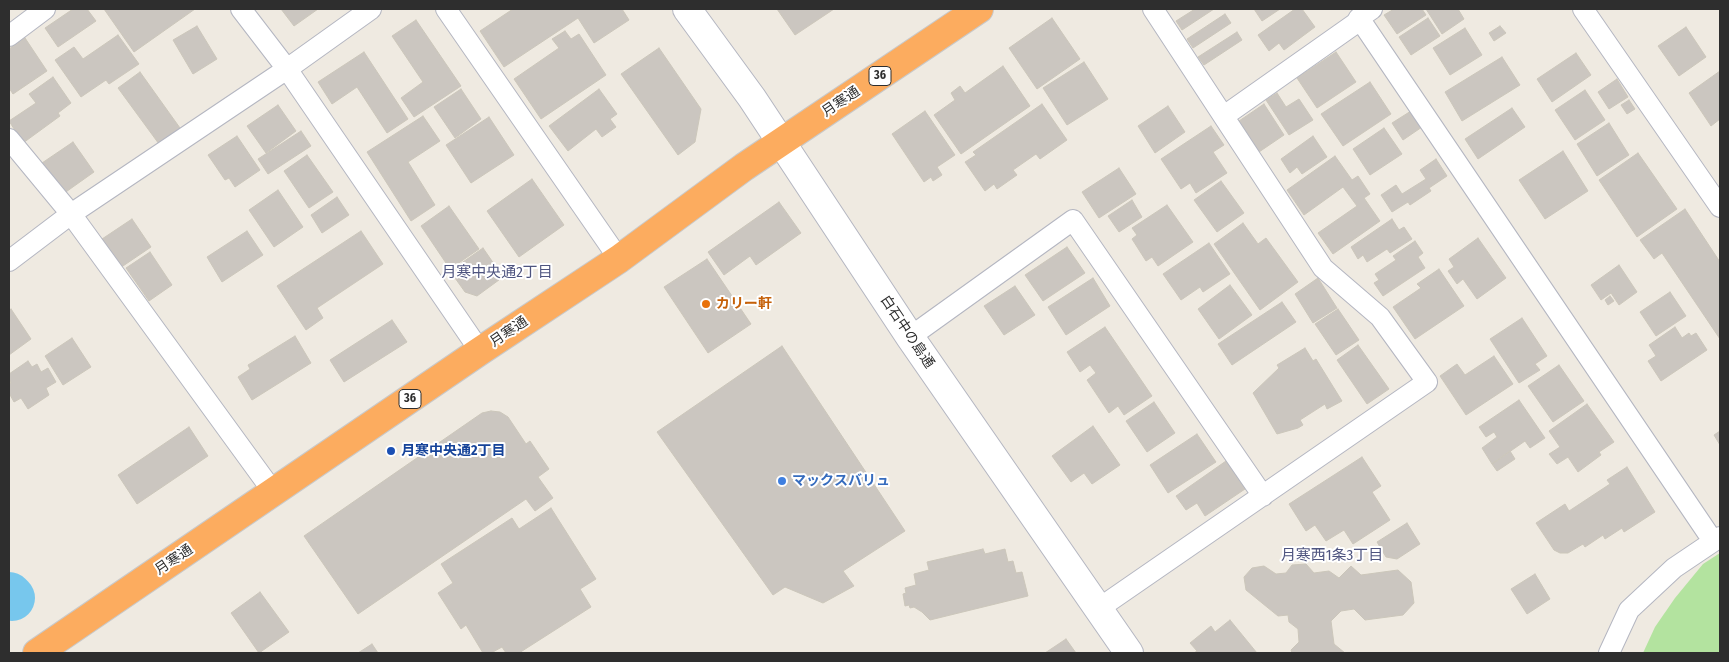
<!DOCTYPE html>
<meta charset="utf-8">
<style>
body{margin:0}
#map{position:relative;width:1729px;height:662px;overflow:hidden;background:#efeae1;font-family:"Fira Sans Condensed",sans-serif}
canvas{display:block}
.frame{position:absolute;inset:0;border:10px solid #2e2e2e;pointer-events:none}
</style>
<div id="map">
<canvas width="1729" height="662"></canvas>
<div class="frame"></div>
</div>
<script>
const context = document.querySelector('canvas').getContext('2d');
context.lineJoin = 'round';
function fill(path, color) { context.fillStyle = color; context.fill(path, 'evenodd'); }
const toPath = rows => new Path2D(rows.map(r => 'M' + r).join(''));
function strokePath(path, color, width, dash) { context.strokeStyle = color; context.lineWidth = width; context.lineCap = dash ? 'butt' : 'round'; context.setLineDash(dash || []); context.stroke(path); }
function write(font, color, halo, rows, align = 'center') {
  context.font = font + ' "Fira Sans Condensed","Noto Sans JP",sans-serif'; context.lineWidth = 4; context.setLineDash([]); context.textBaseline = 'middle'; context.strokeStyle = halo; context.fillStyle = color; for (const [text, x, y, turn = 0] of rows) {
    context.save(); context.translate(x, y); context.rotate((+turn || 0) * Math.PI / 180); context.textAlign = isNaN(turn) ? turn : align; if (halo) context.strokeText(text, 0, 0); context.fillText(text, 0, 0); context.restore();
  }
}
const green = toPath([
 [1720,553,1720,653,1643,653,1655,627,1675,598,1703,564]
]);
const river = toPath([
 [9,595,12,598]
]);
const building = toPath([
 [73,9,87,9,96,21,58,47,45,28,73,9],
 [104,9,195,9,134,52,104,9],
 [281,9,318,9,294,26,281,9],
 [513,9,622,9,629,20,594,43,578,18,504,67,480,31,513,9],
 [777,9,834,9,795,35,777,9],
 [1195,9,1214,9,1182,30,1176,21,1195,9],
 [1254,9,1280,9,1262,21,1254,9],
 [1295,9,1302,9,1315,27,1284,50,1279,43,1269,51,1258,35,1295,9],
 [1394,9,1422,9,1426,15,1397,34,1384,15,1394,9],
 [1426,9,1458,9,1464,19,1442,34,1426,9],
 [1225,14,1231,23,1193,48,1187,39,1225,14],
 [1052,18,1080,59,1037,89,1009,48,1052,18],
 [1428,18,1440,36,1411,55,1399,37,1428,18],
 [416,20,461,86,414,117,401,98,423,82,392,36,416,20],
 [197,26,217,59,193,74,173,40,197,26],
 [1500,26,1506,33,1494,41,1489,33,1500,26],
 [1686,27,1706,57,1679,76,1658,46,1686,27],
 [1465,28,1482,55,1450,75,1433,48,1465,28],
 [565,31,571,39,579,34,606,75,541,119,514,79,559,48,552,39,565,31],
 [1237,32,1242,40,1204,65,1198,57,1237,32],
 [118,35,139,64,109,84,106,80,81,97,55,60,74,47,83,59,118,35],
 [25,38,47,71,13,94,9,88,9,49,25,38],
 [659,48,701,109,695,142,678,155,621,74,659,48],
 [364,52,408,119,387,133,357,87,332,104,318,82,364,52],
 [1336,52,1356,82,1317,108,1297,78,1336,52],
 [1576,53,1591,75,1552,102,1537,79,1576,53],
 [1502,57,1520,85,1462,121,1445,92,1502,57],
 [1084,62,1108,99,1067,125,1043,88,1084,62],
 [1003,66,1030,106,961,154,934,115,955,100,951,93,960,86,965,93,1003,66],
 [1720,71,1720,119,1711,126,1689,93,1720,71],
 [140,72,180,128,159,144,118,88,140,72],
 [53,77,71,103,58,113,60,116,23,143,9,121,36,103,29,94,53,77],
 [1617,79,1628,97,1609,109,1598,92,1617,79],
 [1370,82,1391,114,1343,146,1321,114,1370,82],
 [461,89,481,119,455,138,434,107,461,89],
 [599,89,617,114,610,119,616,127,602,137,596,129,568,151,549,126,599,89],
 [1585,90,1605,120,1575,140,1555,110,1585,90],
 [1277,93,1286,107,1299,99,1313,120,1289,135,1266,100,1277,93],
 [1629,100,1635,109,1627,114,1621,105,1629,100],
 [1042,104,1067,140,1040,159,1036,154,1013,170,1017,175,997,189,994,184,985,191,965,162,976,155,973,152,1042,104],
 [1264,104,1284,135,1259,152,1239,121,1264,104],
 [278,105,296,131,266,153,247,126,278,105],
 [1168,106,1185,132,1155,153,1138,126,1168,106],
 [1512,108,1525,127,1478,159,1465,139,1512,108],
 [925,111,955,155,937,167,942,175,933,181,931,177,924,182,892,134,925,111],
 [1411,111,1422,127,1403,140,1392,123,1411,111],
 [423,116,440,141,408,162,435,205,411,221,367,152,423,116],
 [489,117,514,155,471,183,446,145,489,117],
 [1609,123,1629,155,1597,176,1577,144,1609,123],
 [1211,126,1224,145,1213,152,1227,173,1196,193,1190,183,1181,189,1161,159,1211,126],
 [1384,128,1402,154,1370,175,1353,149,1384,128],
 [301,131,311,146,268,174,258,159,301,131],
 [237,136,260,170,235,187,229,178,225,180,208,155,237,136],
 [1313,136,1327,157,1302,174,1297,167,1290,173,1281,159,1313,136],
 [73,142,94,172,63,194,42,163,73,142],
 [1563,151,1588,191,1545,219,1519,180,1563,151],
 [1638,153,1677,209,1637,237,1599,180,1638,153],
 [307,155,333,192,309,208,284,171,307,155],
 [1335,156,1352,180,1358,176,1370,194,1364,198,1380,221,1333,254,1318,233,1357,206,1343,187,1304,215,1287,190,1335,156],
 [1436,159,1447,176,1429,188,1431,191,1410,205,1408,202,1392,212,1381,195,1396,185,1402,194,1426,179,1420,170,1436,159],
 [1119,168,1136,194,1099,218,1082,192,1119,168],
 [532,179,564,225,519,257,487,211,532,179],
 [1221,181,1244,213,1217,232,1194,200,1221,181],
 [278,190,303,227,274,247,249,210,278,190],
 [337,197,349,215,322,233,311,215,337,197],
 [1132,200,1142,217,1119,232,1108,216,1132,200],
 [779,202,801,233,756,265,750,256,724,275,708,252,779,202],
 [1167,205,1193,242,1158,266,1152,257,1146,261,1132,239,1137,235,1132,228,1167,205],
 [449,206,479,249,450,269,421,226,449,206],
 [1685,209,1720,262,1720,339,1662,253,1654,259,1640,240,1685,209],
 [132,219,151,247,120,268,102,239,132,219],
 [1392,219,1399,230,1404,227,1412,239,1390,253,1387,249,1367,262,1363,255,1358,259,1351,247,1392,219],
 [1243,223,1258,244,1266,238,1298,282,1260,310,1214,244,1243,223],
 [247,231,263,255,222,282,207,257,247,231],
 [361,231,383,264,317,308,323,318,306,330,277,286,361,231],
 [1478,238,1506,278,1477,299,1463,279,1457,284,1448,271,1454,267,1449,259,1478,238],
 [1415,241,1423,253,1418,257,1425,268,1383,296,1374,283,1379,280,1375,274,1396,260,1393,256,1415,241],
 [1209,243,1230,274,1203,292,1200,287,1181,300,1163,274,1209,243],
 [1067,247,1085,273,1043,301,1025,275,1067,247],
 [483,248,503,277,477,296,465,292,450,271,483,248],
 [150,252,172,285,149,301,126,268,150,252],
 [707,259,751,324,708,353,664,287,707,259],
 [1619,265,1637,292,1619,305,1611,293,1601,300,1591,285,1619,265],
 [1439,269,1464,306,1415,339,1393,307,1421,288,1417,284,1439,269],
 [1093,278,1110,306,1066,335,1048,307,1093,278],
 [1318,278,1337,308,1313,323,1295,294,1318,278],
 [1230,285,1252,315,1219,339,1198,309,1230,285],
 [1015,286,1035,315,1004,335,984,306,1015,286],
 [1670,292,1686,316,1656,336,1640,312,1670,292],
 [1610,296,1614,301,1608,305,1605,300,1610,296],
 [1282,302,1296,322,1232,365,1218,344,1282,302],
 [11,309,31,339,9,355,9,311,11,309],
 [1338,309,1359,340,1336,355,1315,324,1338,309],
 [1522,318,1547,356,1535,364,1540,370,1519,383,1490,339,1522,318],
 [392,320,407,342,344,382,330,360,392,320],
 [1105,327,1152,396,1124,415,1118,406,1109,413,1087,380,1096,373,1090,365,1080,372,1067,352,1105,327],
 [1675,327,1682,338,1689,333,1691,336,1696,333,1707,350,1661,381,1648,361,1656,356,1649,345,1675,327],
 [295,336,311,363,252,400,238,377,250,369,248,365,295,336],
 [72,338,91,367,63,385,45,356,72,338],
 [1358,345,1389,389,1367,404,1337,360,1358,345],
 [782,346,905,531,843,571,854,586,823,603,785,587,773,595,657,432,782,346],
 [1305,348,1313,361,1316,359,1342,401,1327,409,1325,404,1300,420,1303,425,1298,428,1277,434,1253,393,1279,368,1277,365,1305,348],
 [1494,356,1513,384,1466,415,1440,376,1457,364,1465,375,1494,356],
 [28,361,32,367,37,364,41,372,48,368,56,382,46,388,49,395,28,409,21,398,14,402,9,393,9,384,11,383,9,379,9,374,28,361],
 [1559,365,1584,401,1553,422,1528,386,1559,365],
 [1519,400,1545,438,1530,448,1525,441,1492,464,1482,448,1497,437,1494,432,1486,437,1479,427,1519,400],
 [1154,402,1175,433,1147,452,1126,421,1154,402],
 [1587,404,1614,442,1599,452,1601,455,1578,472,1568,457,1557,464,1549,454,1560,447,1549,431,1587,404],
 [491,411,500,412,508,417,526,444,530,441,549,469,538,477,553,498,535,511,526,499,358,614,304,536,482,413,491,411],
 [1093,426,1120,465,1092,484,1084,473,1071,482,1052,456,1093,426],
 [189,427,208,456,137,504,118,475,189,427],
 [1720,431,1720,445,1714,435,1720,431],
 [1197,434,1216,462,1168,493,1150,465,1197,434],
 [1510,451,1515,459,1497,471,1492,464,1510,451],
 [1362,457,1381,486,1372,492,1390,520,1353,544,1344,530,1326,541,1315,525,1306,531,1289,504,1362,457],
 [1226,461,1245,489,1205,516,1197,503,1186,510,1176,496,1226,461],
 [1627,467,1655,512,1624,532,1622,528,1605,539,1603,535,1585,547,1583,544,1568,553,1560,553,1554,550,1536,523,1565,504,1569,511,1610,484,1607,480,1627,467],
 [551,508,596,579,580,589,591,607,519,653,506,653,502,647,491,653,483,653,466,625,461,629,438,593,453,583,441,564,512,518,519,529,551,508],
 [1407,523,1420,544,1397,559,1386,557,1377,542,1407,523],
 [983,549,985,554,1005,549,1008,562,1013,561,1016,573,1022,572,1028,596,930,620,922,612,914,607,910,608,909,605,905,606,903,594,906,593,905,588,916,585,914,574,929,570,927,562,983,549],
 [1306,564,1314,573,1329,571,1339,578,1351,566,1361,575,1398,570,1411,582,1414,603,1403,615,1365,620,1354,609,1341,611,1331,621,1334,644,1345,653,1292,653,1291,650,1299,642,1298,629,1289,622,1288,615,1278,616,1246,590,1244,577,1252,568,1264,566,1276,574,1286,573,1292,565,1306,564],
 [1535,574,1550,599,1527,614,1511,589,1535,574],
 [260,592,289,632,259,653,231,613,260,592],
 [1230,620,1257,653,1194,653,1197,651,1190,643,1211,626,1215,632,1230,620],
 [1066,639,1076,653,1045,653,1066,639],
 [372,644,378,653,358,653,372,644]
]);
const street = toPath([
 [241,9,287,69,480,351],
 [446,9,619,259],
 [1583,9,1720,207],
 [1359,18,1713,541],
 [9,36,45,9],
 [1224,116,1356,23,1359,18,1372,9],
 [9,139,71,214,274,493],
 [9,261,71,214,287,69,371,9],
 [910,337,1073,220,1263,496],
 [1098,609,1427,382,1380,317,1323,268,1153,9],
 [1609,653,1629,610,1674,568,1720,537]
]);
const secondary = toPath([
 [687,9,752,98,910,337,1129,653]
]);
const highway = toPath([
 [37,653,480,351,619,259,744,167,979,9]
]);
const markers = [
 [706,304,5,"#e8710a"],
 [391,451,5,"#1a4fb4"],
 [782,481,5,"#3f7fe0"]
];
const shields = [
 [880,76,22],
 [410,399,22]
];
const shieldNames = [
 ["36",880,76],
 ["36",410,399]
];
const streetNames = [
 ["月寒通",841,102,-34],
 ["月寒通",509,332,-34],
 ["白石中の島通",907,332,56],
 ["月寒通",174,560,-34]
];
const foodNames = [
 ["カリー軒",716,304]
];
const transitNames = [
 ["月寒中央通2丁目",401,451]
];
const shopNames = [
 ["マックスバリュ",792,481]
];
const neighbourhoodNames = [
 ["月寒中央通2丁目",497,273],
 ["月寒西1条3丁目",1332,556]
];
fill(green, '#b3e39f');
strokePath(river, '#77c7ed', 46);
fill(building, '#cbc6c0');
strokePath(building, '#cbc6ba', 1);
strokePath(street, '#b4b6c1', 22);
strokePath(secondary, '#b4b6c1', 30);
strokePath(highway, '#c9c9c9', 30);
strokePath(street, '#fff', 20);
strokePath(secondary, '#fff', 28);
strokePath(highway, '#fcac5f', 28);
for (const [x, y, r, color] of markers) { const dot = new Path2D(); dot.arc(x, y, r, 0, 2 * Math.PI); context.fillStyle = color; context.fill(dot); strokePath(dot, '#fff', 2); }
for (const [x, y, w] of shields) { const box = new Path2D(); box.roundRect(x - w / 2, y - 9.5, w, 19, 4); context.fillStyle = '#fff'; context.fill(box); strokePath(box, '#2e2e2e', 1); }
write('bold 12px', '#2e2e2e', null, shieldNames);
write('14px', '#2e2e2e', '#fff', streetNames);
write('bold 14px', '#c56008', '#fff', foodNames, 'left');
write('bold 14px', '#164399', '#fff', transitNames, 'left');
write('bold 14px', '#366cbe', '#fff', shopNames, 'left');
write('15px', '#4e547f', '#fff', neighbourhoodNames);
</script>
